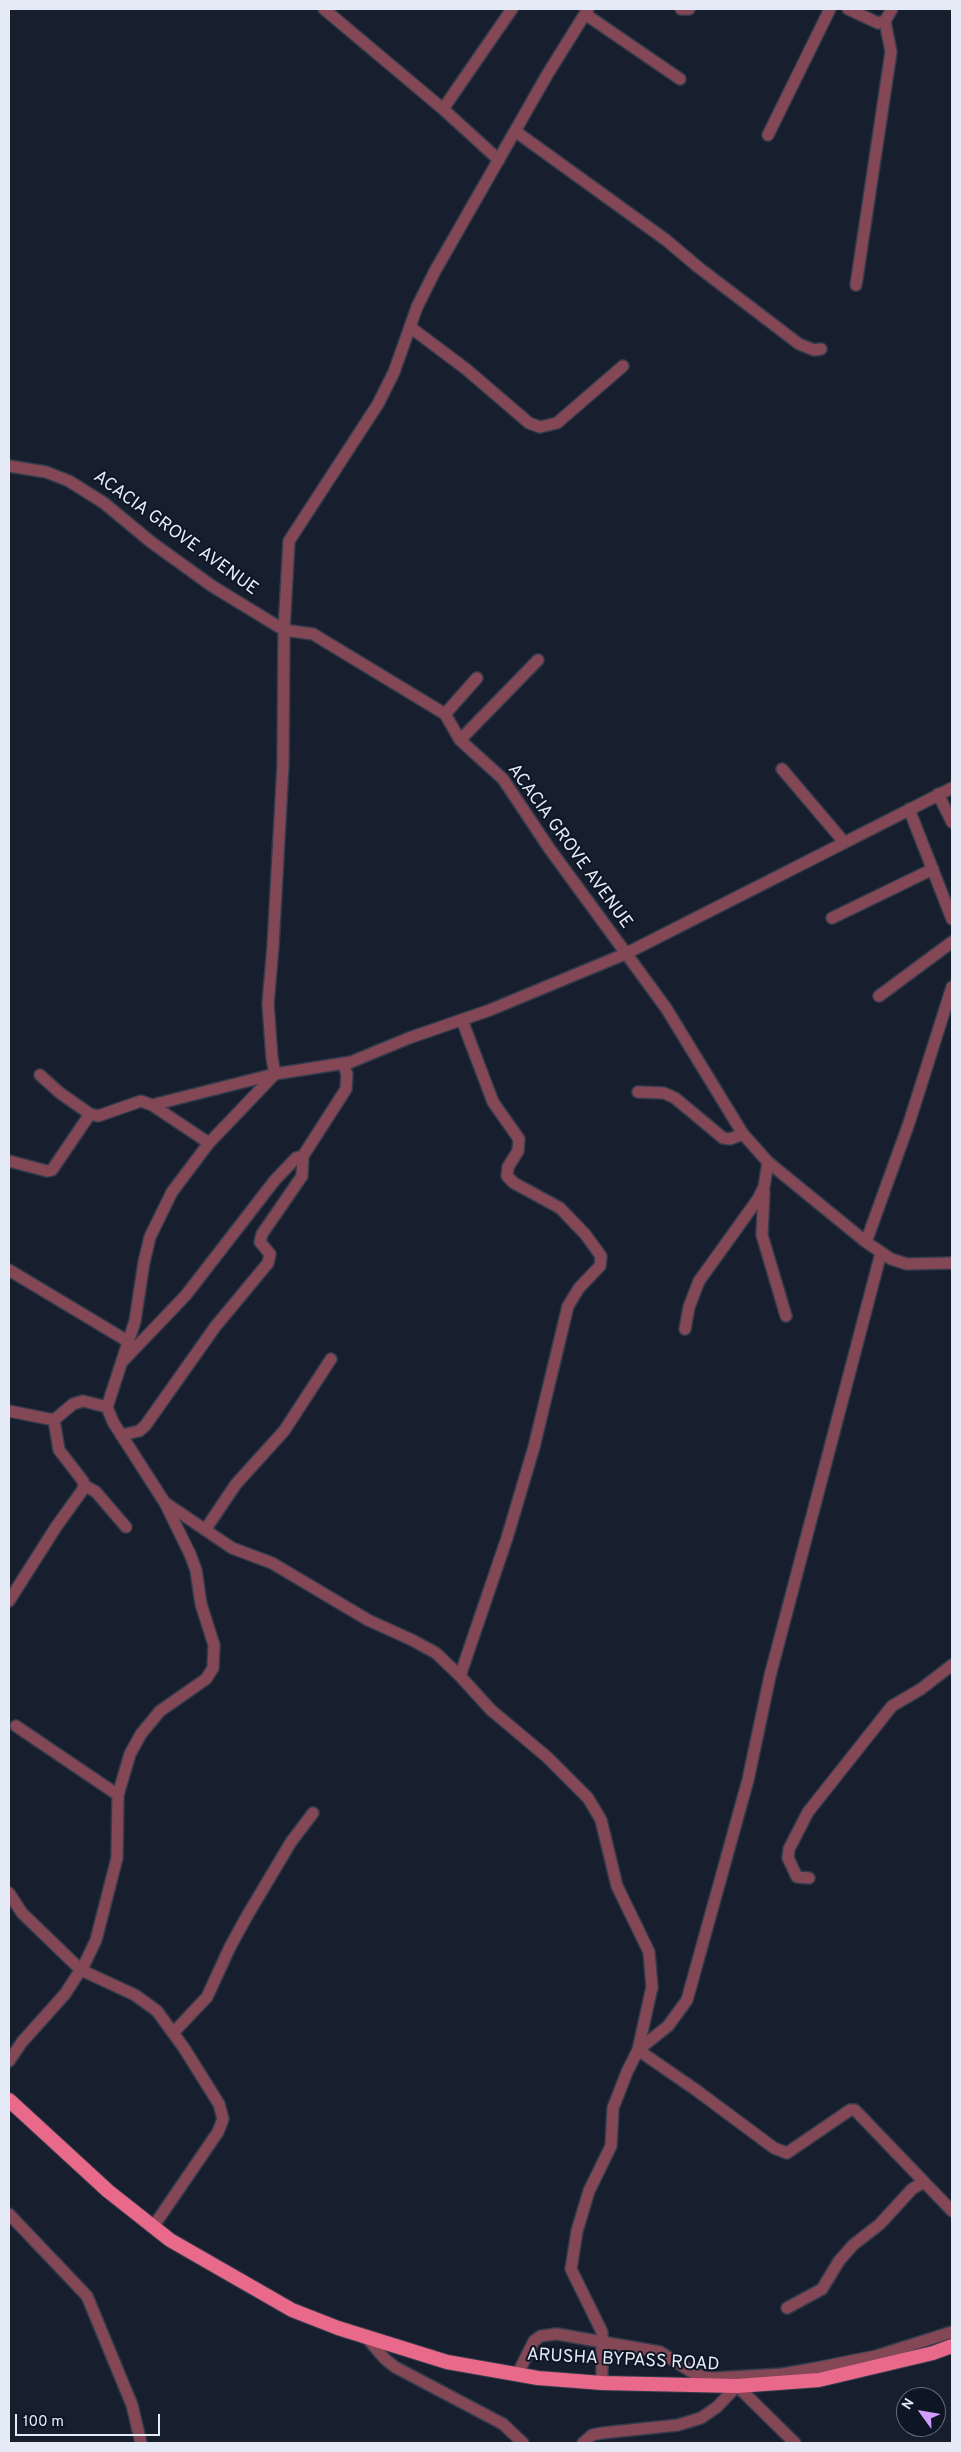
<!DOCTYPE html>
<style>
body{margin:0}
#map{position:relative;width:961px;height:2452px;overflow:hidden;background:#171f2f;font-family:Overpass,sans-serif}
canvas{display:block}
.frame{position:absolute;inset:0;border:10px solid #e5ebf6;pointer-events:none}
.north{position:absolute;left:896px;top:2387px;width:50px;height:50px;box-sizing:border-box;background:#0e1625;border:1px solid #646b79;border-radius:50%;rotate:302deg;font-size:14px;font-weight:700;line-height:20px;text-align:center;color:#e5ebf6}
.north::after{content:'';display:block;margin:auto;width:18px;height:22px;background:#d19dfe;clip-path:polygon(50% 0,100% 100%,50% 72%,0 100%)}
.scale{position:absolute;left:15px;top:2414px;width:145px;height:22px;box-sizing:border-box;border:2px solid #e5ebf6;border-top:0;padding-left:6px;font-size:15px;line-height:18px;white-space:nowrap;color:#e5ebf6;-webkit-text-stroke:4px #0e1625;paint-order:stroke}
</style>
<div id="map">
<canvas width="961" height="2452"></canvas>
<div class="frame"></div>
<div class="north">N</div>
<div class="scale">100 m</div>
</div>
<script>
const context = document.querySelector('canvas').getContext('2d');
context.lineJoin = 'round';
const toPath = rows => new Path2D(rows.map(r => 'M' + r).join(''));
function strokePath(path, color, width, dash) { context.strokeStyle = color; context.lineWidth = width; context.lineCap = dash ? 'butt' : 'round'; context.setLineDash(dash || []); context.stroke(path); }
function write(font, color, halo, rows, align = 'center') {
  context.font = font + ' Overpass,sans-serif'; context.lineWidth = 4; context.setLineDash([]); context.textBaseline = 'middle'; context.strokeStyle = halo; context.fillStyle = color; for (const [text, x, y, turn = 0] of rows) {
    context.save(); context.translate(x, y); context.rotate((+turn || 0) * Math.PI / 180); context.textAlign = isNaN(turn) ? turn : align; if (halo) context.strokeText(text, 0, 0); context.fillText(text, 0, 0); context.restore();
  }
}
const minor = toPath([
 [324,9,443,109,499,160],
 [681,9,689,9],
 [848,9,878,23,885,21,892,9],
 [585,14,680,79],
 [443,109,512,9],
 [515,131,666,240,698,267,799,344,814,350,821,349],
 [768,135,830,9],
 [856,285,891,52,885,21],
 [410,327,466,369,529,423,540,427,557,423,623,366],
 [9,466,46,472,69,481,104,503,151,542,212,586,284,630,313,634,445,714,460,740,503,779,549,848,666,1008,743,1134,768,1162,866,1242,891,1259,907,1264,952,1263],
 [445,714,477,678],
 [460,740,538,660],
 [782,769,844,842],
 [938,794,952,822],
 [909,809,952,919],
 [832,918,933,869],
 [879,996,952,942],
 [40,1075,60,1093,90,1114,98,1116,141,1101,152,1105,209,1143],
 [638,1092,664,1093,675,1098,723,1138,730,1139,743,1134],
 [152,1105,275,1074,272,1058,268,1004,273,946,283,765,284,630,289,541,378,404,394,372,417,307,435,271,547,75,588,9],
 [9,1161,47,1171,52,1170,90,1114],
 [764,1192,762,1235,786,1316],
 [866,1242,909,1123,952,987],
 [9,1270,129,1342],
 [685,1329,689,1307,699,1281,758,1199,764,1187,768,1162],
 [123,1361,186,1295,275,1180,296,1158,303,1156],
 [9,1411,54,1420,73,1404,83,1401,107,1407],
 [121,1435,139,1431,145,1426,215,1327,268,1263,270,1254,260,1242,262,1234,302,1176,303,1156,346,1089,347,1074,343,1064],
 [84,1485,96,1492,126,1527],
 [167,1504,232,1548,272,1563,368,1620,412,1640,436,1653,460,1676,491,1710,547,1757,588,1798,601,1820,617,1886,649,1952,652,1987,638,2050,696,2090,774,2148,787,2153,850,2110,855,2110,952,2211],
 [205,1530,236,1484,284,1431,331,1359],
 [9,1601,56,1527,84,1488,83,1481,59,1450,54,1420],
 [460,1676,507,1538,534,1447,568,1306,579,1288,600,1266,601,1256,585,1234,560,1208,514,1183,507,1176,508,1167,518,1151,519,1139,493,1102,462,1020],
 [16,1726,118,1795],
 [809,1878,797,1877,788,1858,789,1849,808,1812,892,1706,921,1689,952,1665],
 [9,1893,22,1913,81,1970,135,1995,157,2011,184,2048,219,2104,223,2119,218,2132,153,2227],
 [173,2033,207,1997,230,1947,247,1916,291,1842,313,1813],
 [9,2061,22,2042,65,1994,85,1963,96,1940,117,1858,118,1795,130,1754,141,1734,160,1711,206,1679,213,1668,214,1645,201,1604,196,1570,190,1554,165,1503,113,1422,107,1407,135,1321,144,1262,150,1237,172,1192,209,1143,275,1074,351,1062,409,1038,490,1010,625,954,952,788],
 [9,2214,87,2296,132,2405,141,2443],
 [787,2308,822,2289,839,2261,853,2245,880,2224,912,2189,924,2182],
 [366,2337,385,2359,395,2367,503,2424,523,2443],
 [517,2375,534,2341,541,2336,557,2334,660,2352,692,2372,703,2377,714,2378,782,2374,811,2369,876,2356,952,2332],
 [602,2383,602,2332,571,2269,577,2231,589,2191,611,2146,613,2108,627,2072,638,2050,668,2026,687,2000,748,1780,770,1676,881,1253],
 [583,2443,592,2435,602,2433,678,2425,701,2418,717,2407,737,2386,795,2443]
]);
const major = toPath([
 [9,2100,108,2191,170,2240,292,2310,338,2328,447,2362,538,2378,602,2383,737,2386,819,2380,933,2353,952,2346]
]);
const streetNames = [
 ["ACACIA GROVE AVENUE",175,534,36],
 ["ACACIA GROVE AVENUE",569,847,54],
 ["ARUSHA BYPASS ROAD",623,2361,3]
];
strokePath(minor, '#343c4b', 14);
strokePath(major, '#343c4b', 16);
strokePath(minor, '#844755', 11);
strokePath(major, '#e9698b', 14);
write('18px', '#e5ebf6', '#0e1625', streetNames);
</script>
